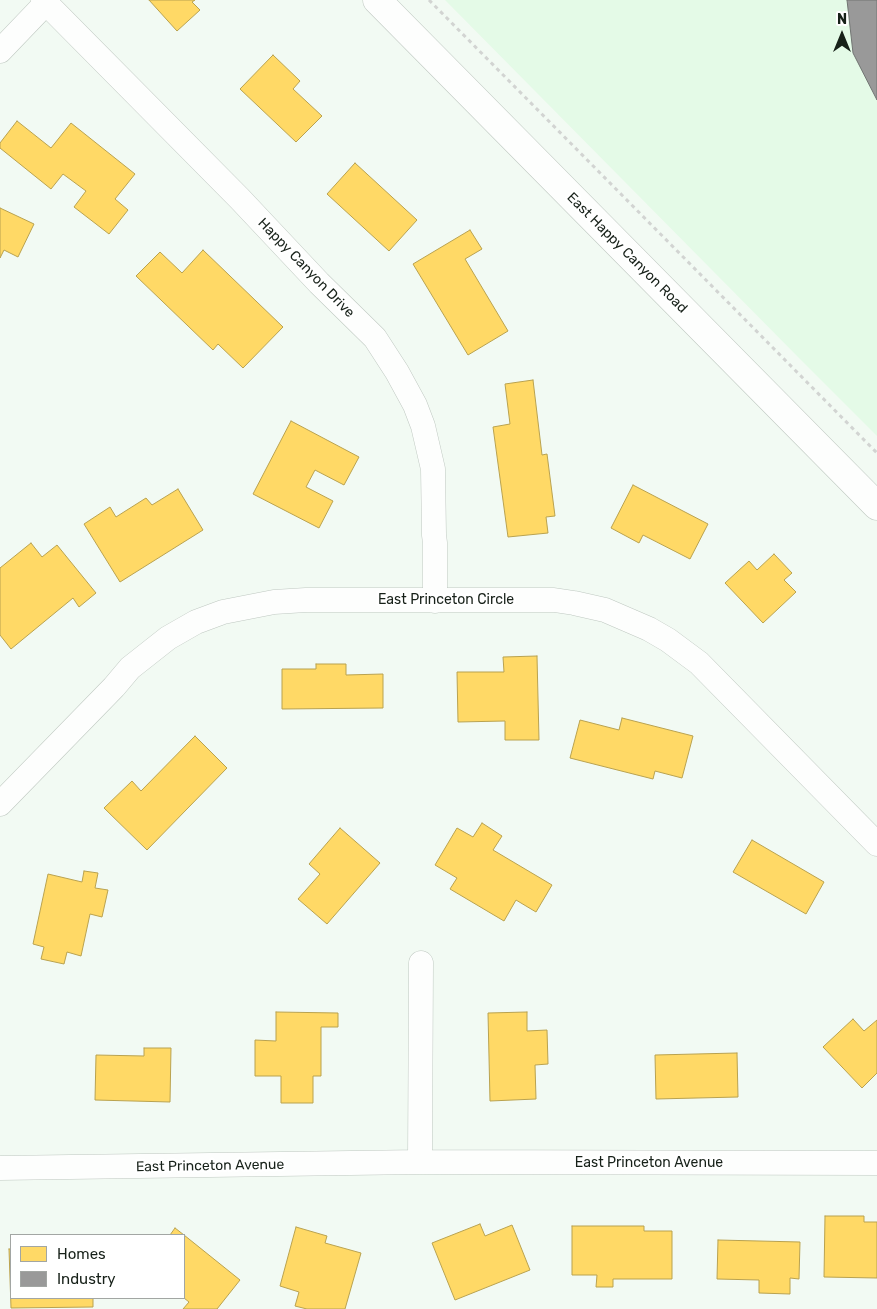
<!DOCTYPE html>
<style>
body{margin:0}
#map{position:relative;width:877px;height:1309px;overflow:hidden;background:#f2faf3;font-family:Rubik,sans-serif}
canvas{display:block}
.legend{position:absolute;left:10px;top:1234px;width:175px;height:65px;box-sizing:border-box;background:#fff;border:1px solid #a2a6a3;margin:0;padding:6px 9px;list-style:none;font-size:15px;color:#172119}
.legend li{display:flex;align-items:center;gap:10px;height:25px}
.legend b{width:25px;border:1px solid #a2a6a3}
.north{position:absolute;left:817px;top:10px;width:50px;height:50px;-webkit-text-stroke:4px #fff;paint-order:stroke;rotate:0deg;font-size:14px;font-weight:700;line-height:20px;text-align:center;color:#172119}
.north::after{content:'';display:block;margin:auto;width:18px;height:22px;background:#172119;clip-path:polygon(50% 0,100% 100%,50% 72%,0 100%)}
</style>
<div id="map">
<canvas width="877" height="1309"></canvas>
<ul class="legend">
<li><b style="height:14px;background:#ffd966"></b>Homes</li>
<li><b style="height:14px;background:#999"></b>Industry</li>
</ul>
<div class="north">N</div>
</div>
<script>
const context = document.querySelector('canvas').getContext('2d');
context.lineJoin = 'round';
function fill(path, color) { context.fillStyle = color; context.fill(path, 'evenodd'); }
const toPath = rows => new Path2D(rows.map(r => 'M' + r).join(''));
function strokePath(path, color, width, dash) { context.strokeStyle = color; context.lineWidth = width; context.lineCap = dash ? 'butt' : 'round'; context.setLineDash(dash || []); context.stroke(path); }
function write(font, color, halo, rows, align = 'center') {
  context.font = font + ' Rubik,sans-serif'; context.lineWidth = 5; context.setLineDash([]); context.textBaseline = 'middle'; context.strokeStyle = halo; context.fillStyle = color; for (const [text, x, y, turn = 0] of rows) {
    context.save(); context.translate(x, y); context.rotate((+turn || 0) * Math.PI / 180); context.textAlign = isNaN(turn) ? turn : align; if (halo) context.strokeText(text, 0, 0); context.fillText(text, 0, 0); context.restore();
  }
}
const built = toPath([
 [445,0,877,0,877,436,800,359]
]);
const homes = toPath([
 [149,0,195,0,192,2,200,10,177,31,149,0],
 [273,55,300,81,293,89,322,116,296,142,240,89,273,55],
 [17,121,51,148,71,123,135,174,115,199,128,210,109,234,74,207,86,191,63,174,51,189,0,148,0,143,17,121],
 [355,163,417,220,389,251,327,194,355,163],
 [0,208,34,224,18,257,4,250,0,258,0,208],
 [470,230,482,249,465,259,508,331,468,355,413,264,470,230],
 [203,250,283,327,243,368,218,344,213,350,136,276,160,252,182,273,203,250],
 [533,380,542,455,547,454,555,516,546,517,548,533,508,537,493,427,510,424,505,384,533,380],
 [291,421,359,457,344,485,315,470,306,487,333,501,319,528,253,494,291,421],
 [633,485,708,524,690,559,643,535,639,543,611,528,633,485],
 [178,489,203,530,120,582,84,524,110,507,116,517,146,498,152,505,178,489],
 [31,543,42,557,57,545,96,593,79,607,73,598,11,649,0,635,0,568,31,543],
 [774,554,792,573,784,580,796,592,763,623,725,583,749,561,757,570,774,554],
 [537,656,539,740,505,740,505,721,458,722,457,672,504,672,503,657,537,656],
 [316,664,346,664,346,675,383,674,383,708,282,709,282,669,316,669,316,664],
 [622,718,693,736,682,778,655,771,653,779,570,758,580,720,619,730,622,718],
 [195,736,227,768,147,850,104,808,132,781,141,791,195,736],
 [482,823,502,836,493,850,552,885,536,912,516,900,504,921,450,889,457,878,435,865,457,828,473,837,482,823],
 [340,828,380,863,327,924,298,899,320,874,309,864,340,828],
 [752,840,824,882,806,914,733,872,752,840],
 [84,871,98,873,95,888,108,890,102,917,90,914,81,956,67,952,64,964,41,959,44,947,33,944,48,874,82,882,84,871],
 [276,1012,338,1013,338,1027,321,1027,321,1076,313,1076,313,1103,281,1103,281,1076,255,1076,255,1040,276,1041,276,1012],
 [527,1012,527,1031,547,1030,548,1064,535,1065,536,1099,490,1101,488,1013,527,1012],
 [853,1019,864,1031,877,1020,877,1073,862,1088,823,1047,853,1019],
 [144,1048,171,1048,170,1102,95,1100,96,1055,144,1056,144,1048],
 [737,1053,738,1097,656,1099,655,1055,737,1053],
 [825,1216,864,1216,864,1222,877,1222,877,1278,824,1277,825,1216],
 [480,1224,485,1236,512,1225,530,1270,455,1300,432,1243,480,1224],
 [572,1226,644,1226,644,1231,672,1231,672,1279,613,1279,613,1287,596,1287,597,1275,572,1275,572,1226],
 [296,1227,327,1236,325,1243,361,1253,345,1309,307,1309,295,1306,299,1292,280,1286,296,1227],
 [175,1228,184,1235,170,1235,175,1228],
 [184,1235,240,1280,217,1309,183,1309,189,1302,184,1298,184,1235],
 [718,1240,800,1242,799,1279,790,1278,790,1294,759,1293,759,1280,717,1279,718,1240],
 [9,1249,11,1249,11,1298,93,1298,93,1307,11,1308,9,1249]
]);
const industry = toPath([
 [847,0,877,0,877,100,853,53,847,0]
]);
const path = toPath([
 [429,0,877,453]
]);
const street = toPath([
 [43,0,240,199,319,283,375,338,397,372,415,405,423,426,433,469,434,535,435,543,435,601],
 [0,51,46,3],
 [0,804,114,687,130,668,168,638,196,622,223,612,274,602,306,600,554,600,574,603,605,610,649,629,668,640,699,663,877,844],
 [420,1162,421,963],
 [0,1168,420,1162,877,1163]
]);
const secondary = toPath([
 [377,0,877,506]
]);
const streetNames = [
 ["East Happy Canyon Road",627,253,45],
 ["Happy Canyon Drive",306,268,46],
 ["East Princeton Circle",446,600],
 ["East Princeton Avenue",649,1163],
 ["East Princeton Avenue",210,1166,-1]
];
fill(built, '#e4fae7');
fill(homes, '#ffd966');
strokePath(homes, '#b9a24f', 1);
fill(industry, '#999');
strokePath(industry, '#727573', 1);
strokePath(street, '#bfc8c1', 25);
strokePath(secondary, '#bfc8c1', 29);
strokePath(path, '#d2d4d2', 3, [4, 4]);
strokePath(street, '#fdfefd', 24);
strokePath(secondary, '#fdfefd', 28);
write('14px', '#172119', '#fff', streetNames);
</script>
